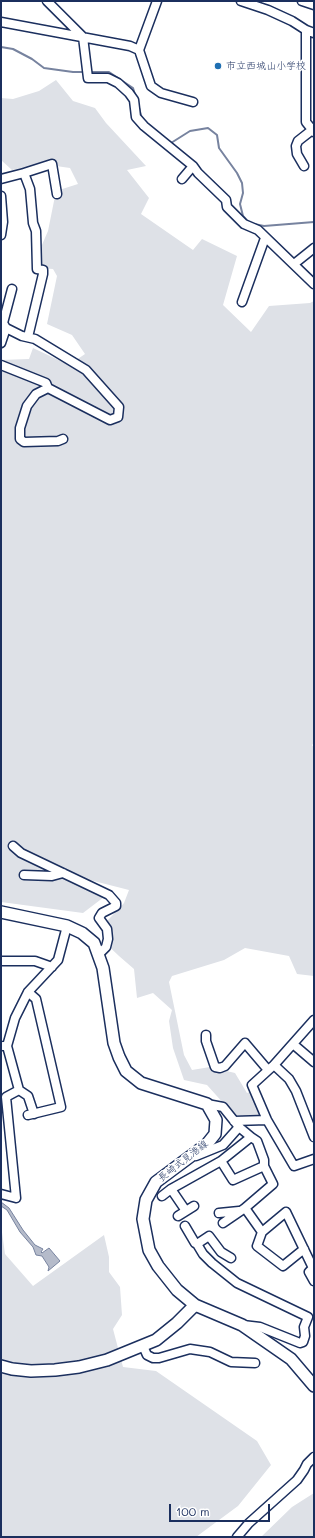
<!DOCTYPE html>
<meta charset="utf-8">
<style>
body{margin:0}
#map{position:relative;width:315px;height:1538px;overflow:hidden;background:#fff;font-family:Mali,sans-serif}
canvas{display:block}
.frame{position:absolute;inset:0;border:2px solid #1b2f5e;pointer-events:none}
.scale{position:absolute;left:169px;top:1504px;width:101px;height:18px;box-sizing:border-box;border:2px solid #1b2f5e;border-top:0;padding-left:5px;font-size:12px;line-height:14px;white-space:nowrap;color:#1b2f5e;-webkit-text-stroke:3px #fff;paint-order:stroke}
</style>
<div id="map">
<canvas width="315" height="1538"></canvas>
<div class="frame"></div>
<div class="scale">100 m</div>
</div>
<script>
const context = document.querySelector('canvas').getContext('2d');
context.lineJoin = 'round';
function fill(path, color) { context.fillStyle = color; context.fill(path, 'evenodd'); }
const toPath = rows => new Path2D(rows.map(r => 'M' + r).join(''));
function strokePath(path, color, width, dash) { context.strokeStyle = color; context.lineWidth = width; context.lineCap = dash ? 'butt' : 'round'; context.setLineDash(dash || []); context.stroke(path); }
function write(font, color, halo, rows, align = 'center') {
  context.font = font + ' Mali,"Klee One",sans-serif'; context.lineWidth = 3; context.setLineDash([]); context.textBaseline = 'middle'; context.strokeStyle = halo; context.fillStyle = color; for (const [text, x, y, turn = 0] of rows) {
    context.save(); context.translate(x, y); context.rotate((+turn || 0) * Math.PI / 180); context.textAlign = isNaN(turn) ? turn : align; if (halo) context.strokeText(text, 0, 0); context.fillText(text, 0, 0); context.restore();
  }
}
const green = toPath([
 [56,80,73,101,95,108,106,123,146,166,127,170,149,198,141,214,193,250,202,239,237,256,223,305,251,332,269,306,310,303,314,301,314,743,312,745,314,748,314,976,297,974,289,956,245,948,224,960,172,976,169,982,184,1055,192,1070,210,1067,235,1073,247,1093,258,1089,260,1117,234,1115,207,1085,184,1080,173,1048,169,1021,172,1010,153,993,137,998,134,969,119,956,102,940,108,920,124,903,129,890,86,879,104,897,83,913,1,902,1,360,29,359,33,348,69,365,85,354,72,335,47,324,57,276,53,269,39,268,38,254,48,231,56,191,78,184,70,168,42,164,12,170,1,160,1,98,13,99,39,91],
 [1,1225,5,1254,33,1286,104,1235,109,1257,109,1272,120,1287,122,1315,113,1329,123,1367,156,1371,257,1441,271,1465,238,1506,196,1537,1,1537],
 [314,1493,314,1537,261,1537,292,1507]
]);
const water = toPath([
 [1,1202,9,1208,23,1230,35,1245,43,1249,41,1252,42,1253,49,1248,60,1261,48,1271,49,1267,42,1256,36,1255,33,1247,20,1232,7,1210,1,1206,1,1202]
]);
const stream = toPath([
 [1,47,13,49,32,59,44,68,73,72,84,72],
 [89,72,109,72,133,88,136,98],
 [138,104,142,119],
 [169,141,171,143,190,131,208,128,217,135,219,148,237,173,242,183,243,193,240,204,243,216,249,223],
 [254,224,264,226,314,222]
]);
const street = toPath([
 [47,1,83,37,88,78,108,78,118,83,129,93,134,100,136,117,144,126,193,166,198,173,226,200,227,207,244,224,258,230,314,284],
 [241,1,268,10,292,21,306,30,314,33],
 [302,1,314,5],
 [1,22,130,46,139,50,157,1],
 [306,30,306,122,314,132],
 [139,50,151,86,161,93,193,102],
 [304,166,297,154,296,146,298,141,312,130],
 [24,173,52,164,57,194],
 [1,179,24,173,30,189,33,223,36,231,37,269,43,270,43,274,28,337],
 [182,179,193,166],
 [1,196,3,222,1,235],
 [294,264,314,248],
 [242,302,265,238],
 [1,343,6,328,1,324],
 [1,365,46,383,48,388,110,420,118,417,119,407,86,370,35,339,22,336,6,328,3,323,12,289],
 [48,388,36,394,27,406,20,428,20,439,24,442,58,441,63,439],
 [13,846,21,853,109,895,116,903,116,906,102,913,99,918,107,929,108,939,106,947,98,955],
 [24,875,52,876,63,873],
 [1,961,35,961,52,967],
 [314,1020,274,1065,289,1079,296,1091,314,1137],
 [206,1035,206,1041,215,1067,220,1068,225,1066,245,1043,268,1070],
 [293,1044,314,1062],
 [3,1046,7,1046,15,1018,28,992,58,960,67,926],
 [274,1065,252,1085,267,1120,294,1166,314,1159],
 [19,1090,28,1096,34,1114],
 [28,1115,61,1107,36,999,28,992],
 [234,1121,267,1120],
 [239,1127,251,1137,221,1161,233,1180,264,1166,273,1184,245,1208,262,1232,286,1212,313,1268,309,1272,314,1281],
 [251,1137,257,1141,264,1160,264,1166],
 [196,1156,223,1145,239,1127,223,1107,207,1104],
 [1,1194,16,1198,6,1097,19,1090,7,1046],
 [162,1196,171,1189],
 [186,1211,171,1189,221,1161],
 [219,1213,239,1211],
 [178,1216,194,1206],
 [223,1223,245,1208],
 [185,1226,195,1243,197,1244],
 [262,1232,257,1246,283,1266,304,1249],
 [231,1258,221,1252,209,1236,197,1244,203,1254,212,1263,237,1283,308,1317,304,1327,305,1336,303,1342,300,1343,260,1327,243,1325],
 [143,1346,147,1355,153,1358,159,1358,190,1349,210,1352,231,1362,255,1363],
 [237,1537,249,1523,297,1480,304,1470,307,1464,314,1457]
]);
const secondary = toPath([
 [1,912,67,926,82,933,94,943,103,968,114,1043,119,1057,126,1071,141,1083,207,1104,216,1120,215,1134,207,1144,156,1182,146,1200,143,1219,149,1250,158,1266,177,1290,195,1305,242,1325,291,1359,314,1386],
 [1,1366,12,1369,31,1371,55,1370,79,1367,107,1360,156,1340,177,1323,195,1305]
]);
const markers = [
 [218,66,4,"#1f6fb2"]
];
const poiNames = [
 ["市立西城山小学校",226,66]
];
const streetNames = [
 ["長崎式見港線",183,1161,-38]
];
fill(green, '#dee1e7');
fill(water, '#b5bbca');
strokePath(water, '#77839f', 1);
strokePath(stream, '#77839f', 2);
strokePath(street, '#1b2f5e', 11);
strokePath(secondary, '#1b2f5e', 14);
strokePath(street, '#fff', 8);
strokePath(secondary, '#fff', 11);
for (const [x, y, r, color] of markers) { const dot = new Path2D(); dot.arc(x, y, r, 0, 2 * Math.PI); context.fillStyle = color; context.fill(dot); strokePath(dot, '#fff', 1.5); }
write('10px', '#1b2f5e', '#fff', poiNames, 'left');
write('10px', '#1b2f5e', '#fff', streetNames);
</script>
